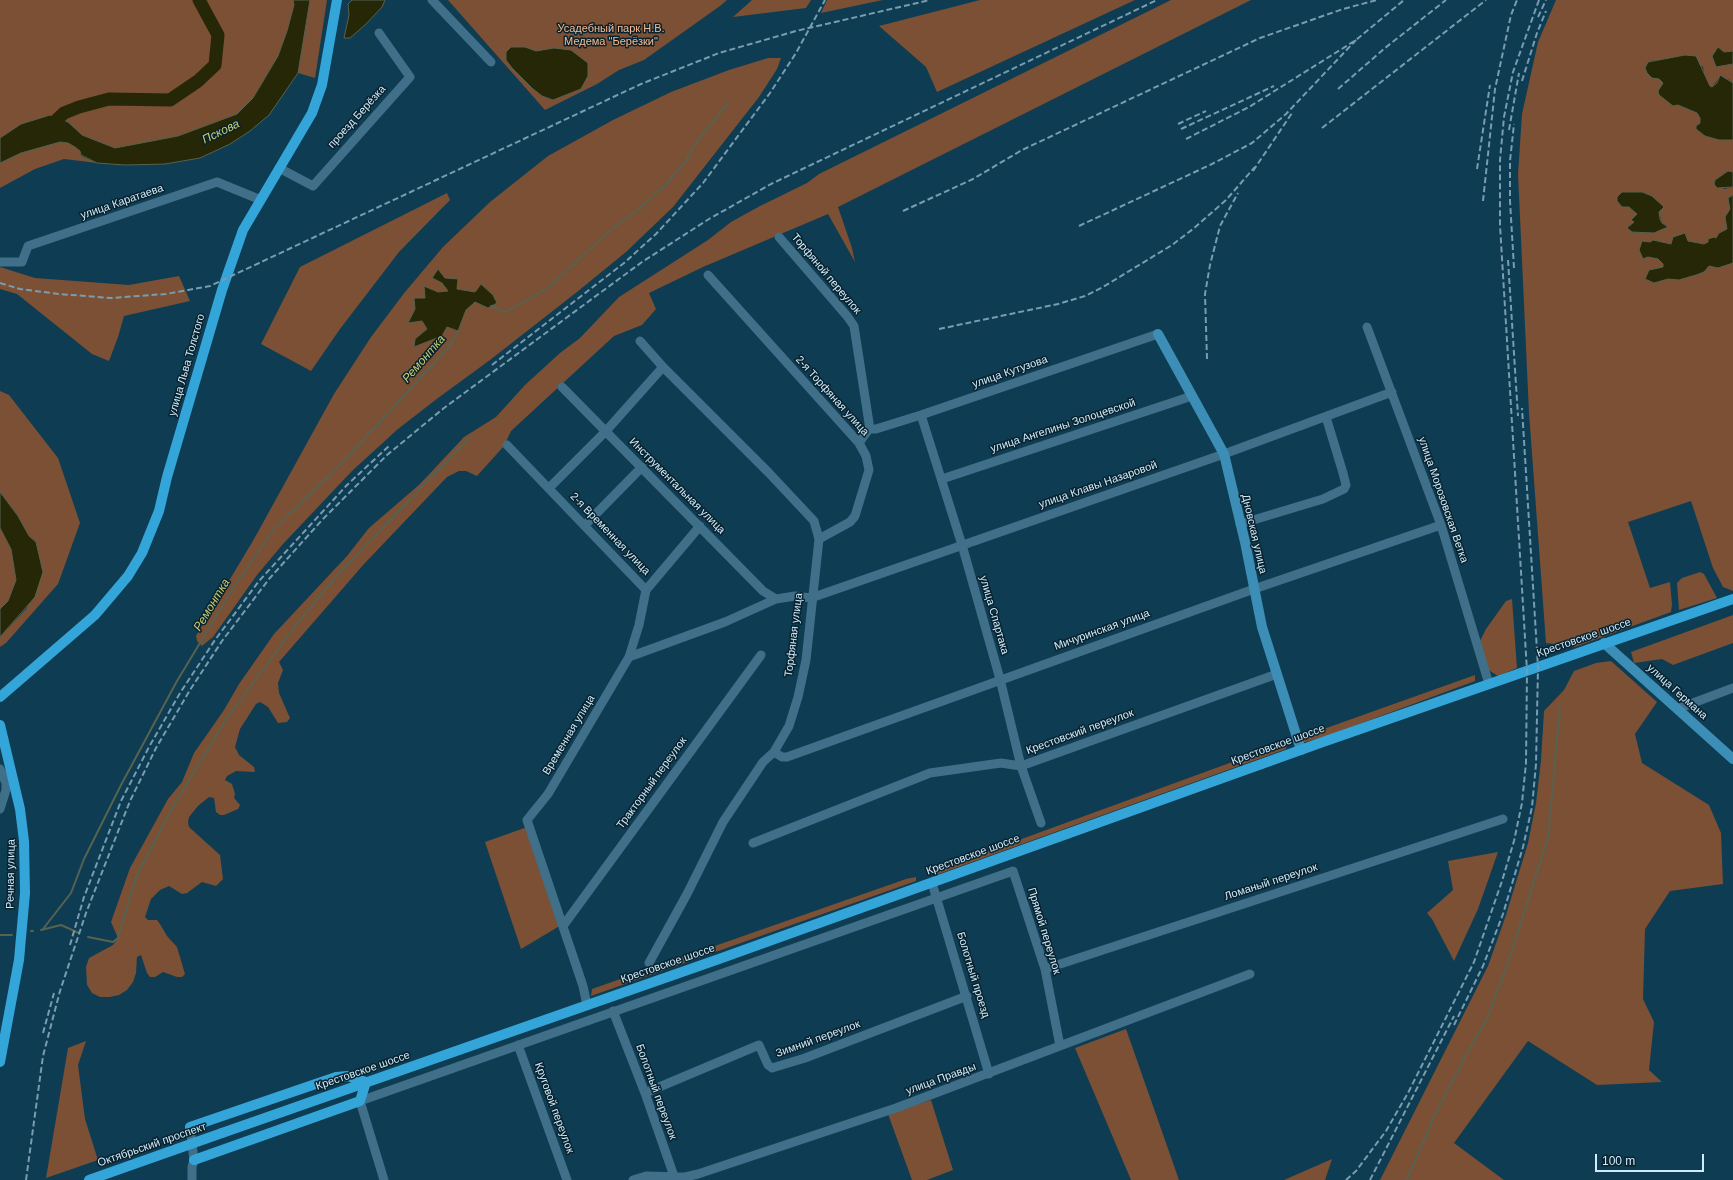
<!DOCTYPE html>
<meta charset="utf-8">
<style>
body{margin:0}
#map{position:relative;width:1733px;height:1180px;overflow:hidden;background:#0e3c52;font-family:Helvetica,sans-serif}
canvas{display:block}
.scale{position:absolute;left:1595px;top:1154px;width:109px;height:18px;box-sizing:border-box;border:2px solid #cfecfd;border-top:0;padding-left:5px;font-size:12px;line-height:14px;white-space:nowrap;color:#cfecfd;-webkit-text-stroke:3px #09222e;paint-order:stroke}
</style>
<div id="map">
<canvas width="1733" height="1180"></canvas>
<div class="scale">100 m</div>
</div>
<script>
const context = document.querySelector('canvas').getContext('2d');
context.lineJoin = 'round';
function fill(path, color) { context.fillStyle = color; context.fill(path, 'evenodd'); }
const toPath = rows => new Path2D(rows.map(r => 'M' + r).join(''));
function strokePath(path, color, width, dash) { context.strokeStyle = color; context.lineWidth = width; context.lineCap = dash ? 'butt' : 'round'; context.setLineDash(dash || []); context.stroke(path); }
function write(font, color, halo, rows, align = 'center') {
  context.font = font + ' Helvetica,sans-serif'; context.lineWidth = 3; context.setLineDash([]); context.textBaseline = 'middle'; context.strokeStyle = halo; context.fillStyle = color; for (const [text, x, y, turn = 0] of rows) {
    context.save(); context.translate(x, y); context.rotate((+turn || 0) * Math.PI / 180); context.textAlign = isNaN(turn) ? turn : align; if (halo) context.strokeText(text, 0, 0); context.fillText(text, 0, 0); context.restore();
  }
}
const green = toPath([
 [0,0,293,0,294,5,287,31,278,56,253,98,237,114,178,136,115,148,82,135,68,122,5,135,0,138],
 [310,0,327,0,315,78,298,73],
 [448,0,727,0,720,6,644,60,619,70,597,84,545,110],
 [525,47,536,51,581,89,553,100,542,96,506,60],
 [752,0,811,0,806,8,733,17],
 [827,0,883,0,821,13],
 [980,0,1135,0,937,92,926,67,879,26],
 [1171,0,1251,0,838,207,852,248,855,262,828,214,703,267,649,293,656,309,642,325,614,336,511,431,504,446,477,476,466,471,459,471,447,477,364,564,279,662,283,670,278,683,279,693,290,718,287,722,278,723,268,707,260,702,256,704,240,729,235,747,239,755,254,767,255,772,236,771,227,776,225,780,232,784,235,794,234,798,240,805,238,809,224,815,220,815,216,812,214,798,209,797,198,806,189,817,188,822,189,827,220,855,223,879,216,886,202,882,187,893,182,894,169,886,160,890,151,899,145,917,148,920,157,920,160,924,167,936,177,947,185,974,182,977,177,977,163,972,155,977,150,977,147,973,141,955,137,957,136,973,133,982,127,990,119,995,110,997,100,997,92,993,87,985,86,967,89,958,113,945,118,938,111,922,130,868,168,799,182,782,194,753,224,710,239,684,274,634,347,556,369,528,420,484,464,437,496,417,525,385,560,353,580,338,619,297,708,240,731,222,760,206,807,183,819,174],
 [1556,0,1733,0,1733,51,1724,52,1718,47,1716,50,1716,67,1733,64,1733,83,1728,79,1719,78,1712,87,1710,86,1705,79,1703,67,1685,55,1671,59,1650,61,1663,83,1673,106,1678,105,1697,113,1700,117,1700,123,1696,129,1705,136,1719,140,1733,140,1733,172,1728,171,1715,180,1724,189,1733,187,1733,195,1728,198,1728,200,1730,209,1725,217,1727,229,1716,238,1704,244,1688,241,1685,234,1671,244,1653,240,1648,257,1658,259,1663,264,1663,267,1649,270,1645,279,1654,283,1668,279,1679,280,1704,272,1709,266,1718,268,1733,263,1733,591,1723,587,1713,568,1691,501,1628,522,1650,588,1670,582,1672,604,1671,612,1575,647,1546,643,1529,413,1518,174,1522,114,1538,42],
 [1622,192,1642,192,1652,196,1663,207,1659,212,1662,223,1666,225,1654,233,1632,232,1628,226,1632,224,1634,222,1633,218,1637,214,1629,207],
 [768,58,781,58,777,69,759,97,673,207,626,252,577,292,490,360,438,398,398,429,352,471,283,544,257,575,213,637,202,646,197,641,196,636,254,539,334,394,371,337,405,292,443,247,490,202,548,156,613,120,671,92,729,70],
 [442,283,457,289,476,292,481,284,488,308,475,302,466,310,458,331,447,327,415,347,415,339,427,329,422,321,409,322,415,309,425,298,438,292,448,291],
 [60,142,68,143,75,147,80,151,81,156,97,163,64,159,35,169,0,188,0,163,21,153],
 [447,193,450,200,399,252,340,329,311,371,261,344,300,267],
 [0,267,35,278,129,285,179,276,190,301,124,316,118,337,109,361,92,354,17,294,0,289],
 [0,391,9,395,58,458,80,523,58,584,6,643,0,647,0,637,27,608,36,542,29,536,18,516,0,492],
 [0,528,11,549,16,580,8,601,0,609],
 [1700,572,1704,574,1717,598,1679,610,1677,583,1682,578],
 [1512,599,1517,668,1498,676,1487,669,1479,643,1486,629,1506,601],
 [1733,615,1733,643,1673,665,1662,659,1634,663,1631,652],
 [1611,661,1657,702,1635,734,1642,763,1709,805,1721,833,1723,884,1670,891,1645,929,1643,999,1654,1022,1649,1070,1662,1082,1597,1085,1528,1041,1454,1143,1504,1180,1380,1180,1488,966,1506,915,1528,843,1536,803,1541,760,1544,711,1564,690,1574,671,1596,663],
 [1475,675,1475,681,1327,736,1302,743,1304,736],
 [1287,742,1286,749,936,875,934,871],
 [530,826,563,924,521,949,485,842],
 [1498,852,1478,909,1454,961,1432,919,1427,913,1453,890,1448,861],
 [916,877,916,881,591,996,592,989,906,879],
 [1126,1029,1179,1180,1131,1180,1075,1048],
 [86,1041,78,1065,85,1119,98,1160,46,1178,68,1048],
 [931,1100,953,1170,927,1180,912,1180,888,1114],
 [1332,1159,1325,1180,1284,1180]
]);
const water = toPath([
 [293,0,310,0,298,73,269,115,250,131,230,144,200,158,165,164,125,165,97,163,81,155,80,151,75,147,68,143,60,142,21,153,0,163,0,138,21,124,50,115,68,122,82,135,115,148,178,136,237,114,253,98,278,56,287,31,294,5,293,0],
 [352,0,385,0,382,7,366,24,350,38,344,38,349,15,348,4,352,0],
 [511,47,525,47,536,51,554,48,571,50,588,63,588,76,581,89,553,100,542,96,533,89,512,68,506,60,506,52,511,47],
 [1718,47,1724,52,1733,51,1733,64,1716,67,1712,56,1718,47],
 [1685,55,1696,56,1710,86,1712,87,1717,83,1720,75,1733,83,1733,140,1719,140,1705,136,1696,129,1696,126,1700,123,1700,118,1697,113,1678,105,1673,106,1659,95,1658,91,1663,83,1659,79,1652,78,1647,73,1645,68,1648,62,1685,55],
 [1728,171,1733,172,1733,187,1717,188,1714,184,1715,180,1728,171],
 [1622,192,1642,192,1652,196,1664,207,1659,212,1660,219,1662,223,1668,227,1654,233,1632,232,1627,228,1634,222,1631,220,1637,214,1629,207,1622,207,1617,201,1617,197,1622,192],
 [1733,195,1733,263,1718,268,1709,266,1704,272,1696,275,1679,280,1668,279,1654,283,1645,279,1649,270,1663,267,1663,264,1658,259,1648,257,1643,259,1639,250,1642,241,1650,242,1653,240,1671,244,1673,237,1685,233,1688,241,1704,244,1708,242,1708,239,1714,237,1716,238,1719,233,1727,229,1725,217,1730,209,1728,198,1733,195],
 [438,269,445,278,458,279,457,289,475,292,481,284,493,295,497,303,488,308,475,302,466,310,458,331,447,327,442,336,414,347,415,339,427,329,422,321,408,323,415,309,414,298,425,298,424,286,438,292,448,291,442,283,432,278,438,269],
 [0,492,18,516,29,536,36,542,43,572,35,597,0,637,0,609,8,601,16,580,11,549,0,528,0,492]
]);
const stream = toPath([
 [491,306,506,312,549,287,608,232,640,208,667,183,686,161,695,144,729,102],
 [43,929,71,893,84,859,121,785,177,681,235,585,275,528,341,464,449,347,458,331],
 [41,930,61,925,79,933],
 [31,931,33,931],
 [0,935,12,935],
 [88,937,113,942,118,938,136,877,171,810,227,718,299,621,341,571,470,437],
 [1407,1180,1432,1121,1467,1053,1488,1017,1511,953,1548,838,1560,707]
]);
const river = toPath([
 [46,130,64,113,79,107,109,99,170,100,198,81,215,65,218,35,199,0]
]);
const street = toPath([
 [432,0,491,62],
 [279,168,313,186,410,77,379,33],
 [779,237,847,316,854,326,869,423,869,429,859,443],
 [0,262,22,262,28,246,217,182,261,200],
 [708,275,859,443,866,456,869,470,855,516,850,522,819,539],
 [1367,327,1441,525,1489,684],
 [640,341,663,367,769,473,814,521,819,539,806,660,798,697,789,726,774,752,763,762,723,822,687,894,649,963],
 [562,387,763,591,776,599],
 [921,415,962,545,1000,679,1021,766,1041,823],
 [869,429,876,429,921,415,1158,334],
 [507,445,646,590,639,625,629,657],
 [942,479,1192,396],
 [549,488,606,431,663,367],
 [1240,524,1323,499,1344,489,1346,485,1343,473,1326,417],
 [585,525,642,467],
 [646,590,700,526],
 [1677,709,1733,688],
 [774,752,782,757,787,757,1254,589,1441,525],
 [0,769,6,783,6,790,0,809],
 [753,843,930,773,1001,763,1021,766,1277,674],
 [932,883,989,1074],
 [563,926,761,655],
 [1045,969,1503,819],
 [587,1005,583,986,527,820,548,794,629,657,725,622,776,599,795,596,811,598,1224,454,1392,392],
 [613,1011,645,1093,675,1179],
 [518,1045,567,1180],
 [645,1093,759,1045,768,1065,772,1068,805,1058,967,996],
 [190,1127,194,1160,192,1167,192,1180],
 [384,1180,360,1101,1013,871,1045,969,1060,1046],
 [633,1180,646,1176,685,1177,698,1174,896,1108,1250,974]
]);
const secondary = toPath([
 [1158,334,1224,454,1245,542,1262,627,1301,750],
 [1604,643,1733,759]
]);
const primary = toPath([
 [0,697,95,615,128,576,142,553,159,511,167,477,222,290,243,230,312,113,322,85,337,0],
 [0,725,20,809,24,841,25,893,19,960,0,1062],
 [190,1127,336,1077,348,1076,366,1082],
 [222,1133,719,959,1320,743,1733,599],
 [194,1160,360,1101,366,1082]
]);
const rail = toPath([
 [1538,17,1546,0],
 [1522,81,1537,33,1546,11],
 [1338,89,1385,48,1446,0],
 [1178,124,1206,111],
 [1322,128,1486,0],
 [1181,129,1274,86],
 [1509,130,1519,73],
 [1186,139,1249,107,1356,40,1404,0],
 [1477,169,1490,85],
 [1253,171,1292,113],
 [1483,201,1495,89,1511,15,1517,0],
 [903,211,973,179,1022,150,1260,38,1343,9,1377,0],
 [1079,226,1212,164,1252,143,1286,114,1356,40],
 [1508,260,1518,416],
 [1514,268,1510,201,1510,161,1514,124],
 [0,283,20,289,59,294,111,298,166,294,210,286,641,84,719,53,796,31,930,0],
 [939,329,1058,304,1085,296,1103,287,1172,245,1193,229,1226,200,1255,167],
 [1207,359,1205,294,1210,265,1220,226,1238,193],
 [492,365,624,263,656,234,703,183,770,93,796,53,825,0],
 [70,945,84,897,121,801,149,747,180,693,215,640,259,581,347,485,390,445],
 [1454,1025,1483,966,1503,914,1523,847,1532,807,1536,764,1538,667,1522,408],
 [43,1033,54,993],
 [26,1180,43,1056,60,991,86,913,130,801,156,748,190,690,222,641,269,579,323,519,387,455,444,408,642,262,709,219,771,184,1157,0],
 [1346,1180,1356,1171,1386,1131,1408,1093,1474,962,1502,881,1514,841,1522,803,1526,763,1527,671,1500,225,1500,160,1504,117,1513,72,1539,0],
 [1370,1180,1454,1016]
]);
const primaryBridge = toPath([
 [89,1180,222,1133]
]);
const parkNames = [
 ["Усадебный парк Н.В.",611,29],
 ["Медема \"Берёзки\"",611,42]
];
const streetNames = [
 ["проезд Берёзка",357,117,-48],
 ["улица Каратаева",122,202,-19],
 ["Торфяной переулок",826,274,50],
 ["улица Льва Толстого",187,365,-74],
 ["улица Кутузова",1010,372,-19],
 ["2-я Торфяная улица",832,396,48],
 ["улица Ангелины Золоцевской",1063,426,-18],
 ["улица Клавы Назаровой",1098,485,-19],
 ["Инструментальная улица",677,486,45],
 ["улица Морозовская Ветка",1443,500,71],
 ["2-я Временная улица",610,534,46],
 ["Дновская улица",1254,534,77],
 ["улица Спартака",994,615,74],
 ["Мичуринская улица",1102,630,-20],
 ["Торфяная улица",794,635,-83],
 ["Крестовское шоссе",1584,638,-19],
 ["улица Германа",1677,692,42],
 ["Крестовский переулок",1080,732,-20],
 ["Временная улица",569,735,-59],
 ["Крестовское шоссе",1278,745,-20],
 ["Тракторный переулок",652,783,-54],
 ["Крестовское шоссе",973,855,-20],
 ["Речная улица",11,874,-89],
 ["Ломаный переулок",1271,882,-18],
 ["Прямой переулок",1044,931,73],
 ["Крестовское шоссе",668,964,-19],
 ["Болотный проезд",973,975,73],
 ["Зимний переулок",818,1039,-20],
 ["Крестовское шоссе",363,1071,-19],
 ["улица Правды",941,1079,-20],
 ["Болотный переулок",656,1092,70],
 ["Круговой переулок",554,1108,70],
 ["Октябрьский проспект",152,1145,-19]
];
const waterNames = [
 ["Пскова",221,132,-26],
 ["Ремонтка",424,359,-49],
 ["Ремонтка",212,605,-59]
];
fill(green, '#7b5034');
fill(water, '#252706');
strokePath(water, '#586250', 1);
strokePath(stream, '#586250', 2);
strokePath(river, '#252706', 13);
strokePath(street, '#406f89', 9);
strokePath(secondary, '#3c8eb6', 10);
strokePath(primary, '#34a5d9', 10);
strokePath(rail, '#789cb0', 2, [6, 3]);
strokePath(primaryBridge, '#34a5d9', 10);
write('11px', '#faba90', '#09222e', parkNames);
write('11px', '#cfecfd', '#09222e', streetNames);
write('italic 12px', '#c7d074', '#09222e', waterNames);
</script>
